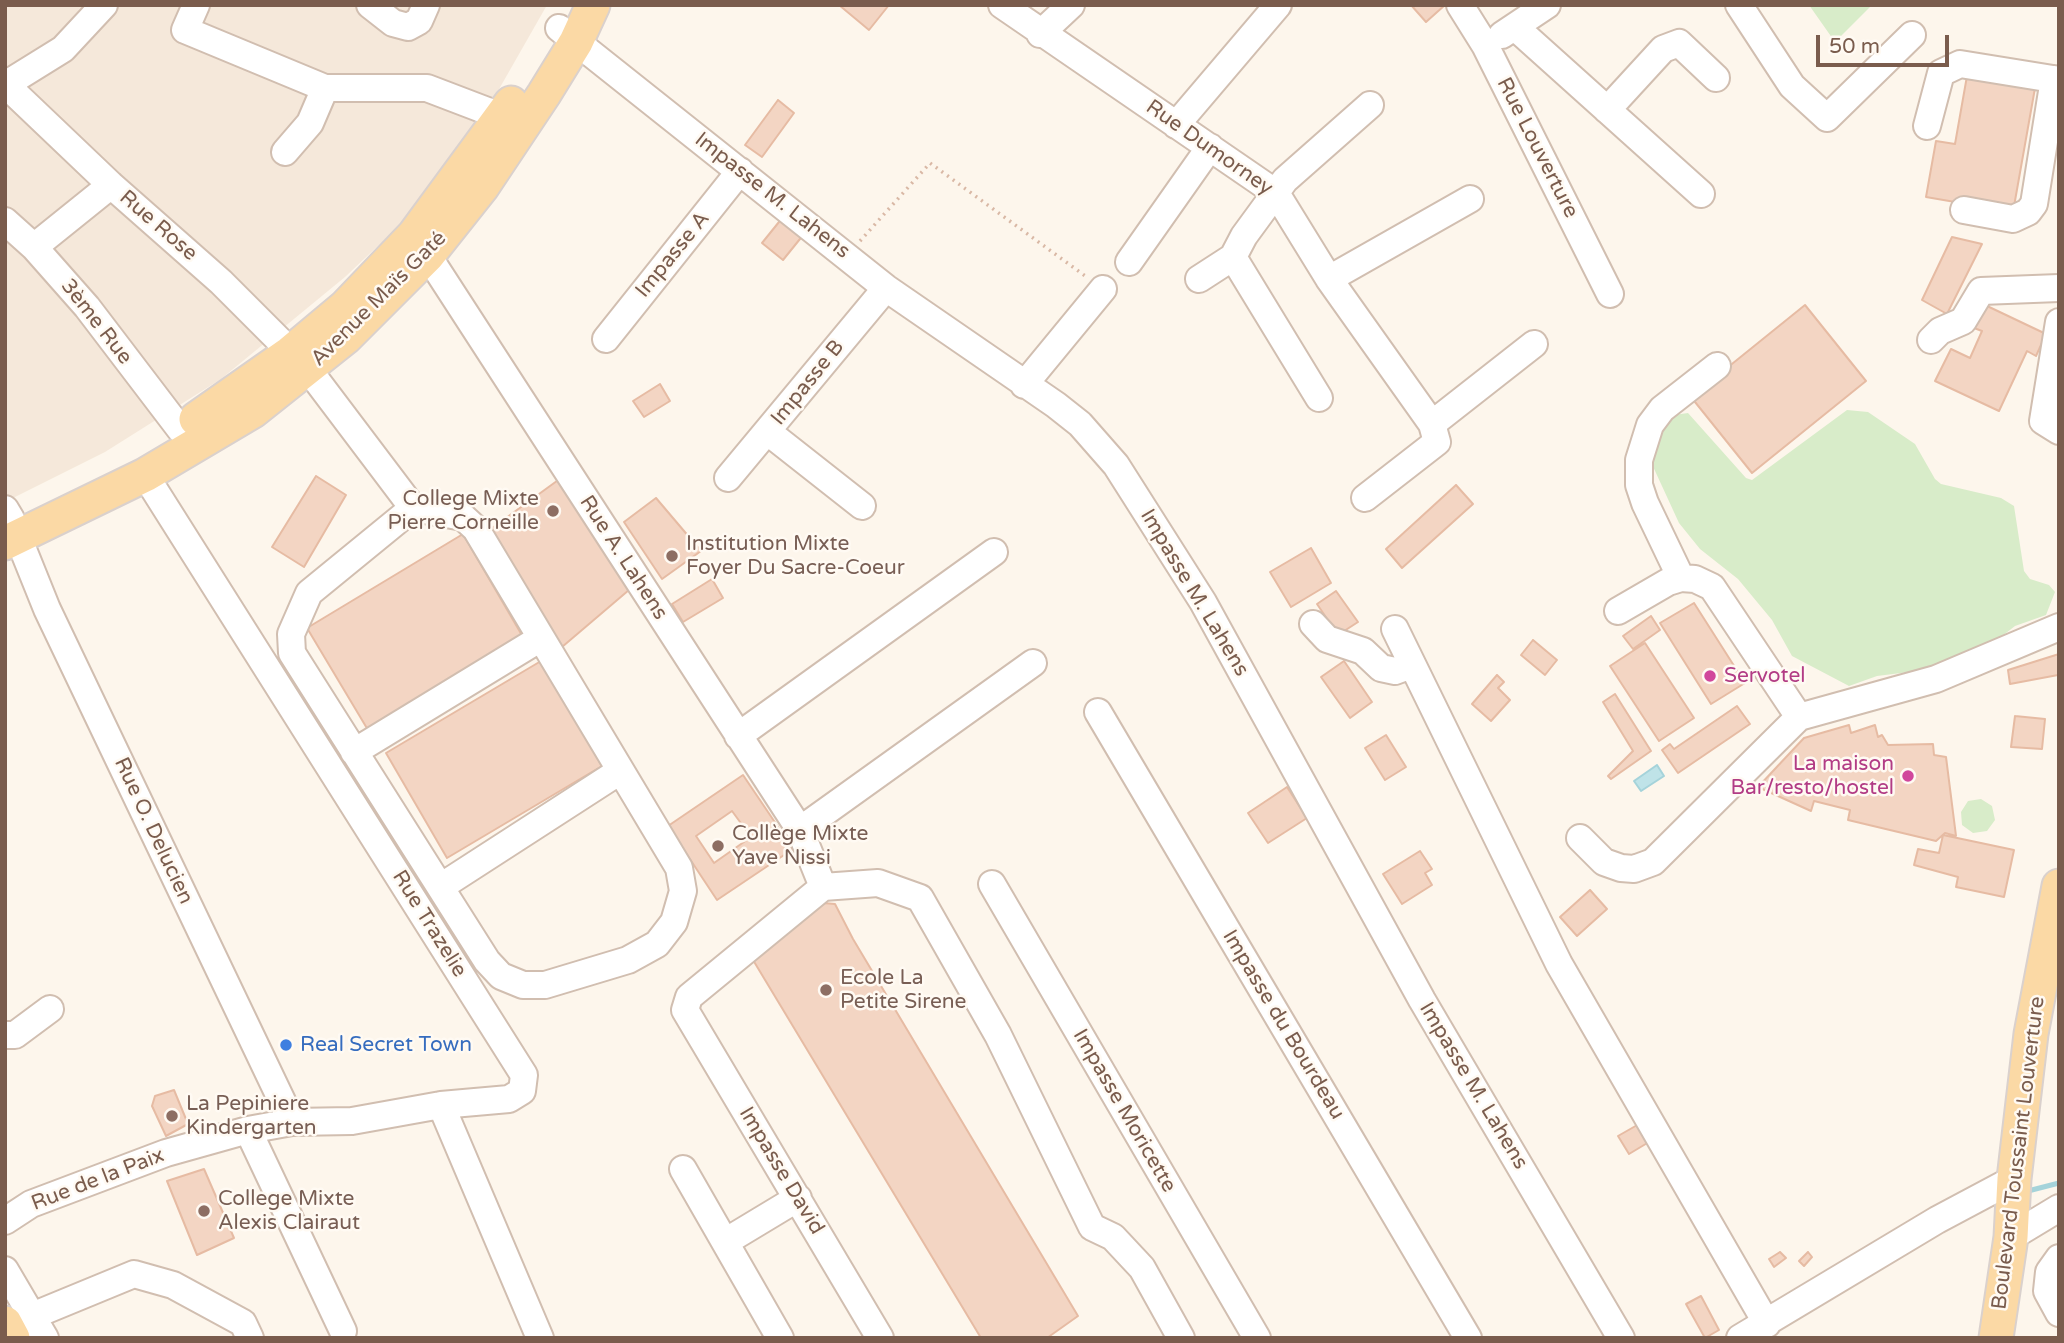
<!DOCTYPE html>
<meta charset="utf-8">
<style>
body{margin:0}
#map{position:relative;width:2064px;height:1343px;overflow:hidden;background:#fdf6ec;font-family:"Varela Round",sans-serif}
canvas{display:block}
.frame{position:absolute;inset:0;border:7px solid #7a5c4d;pointer-events:none}
.scale{position:absolute;left:1816px;top:35px;width:133px;height:32px;box-sizing:border-box;border:4px solid #7a5c4d;border-top:0;padding-left:9px;font-size:21px;line-height:24px;white-space:nowrap;color:#7a5c4d;-webkit-text-stroke:5px #fffaf3;paint-order:stroke}
</style>
<div id="map">
<canvas width="2064" height="1343"></canvas>
<div class="frame"></div>
<div class="scale">50 m</div>
</div>
<script>
const context = document.querySelector('canvas').getContext('2d');
context.lineJoin = 'round';
function fill(path, color) { context.fillStyle = color; context.fill(path, 'evenodd'); }
const toPath = rows => new Path2D(rows.map(r => 'M' + r).join(''));
function strokePath(path, color, width, dash) { context.strokeStyle = color; context.lineWidth = width; context.lineCap = dash ? 'butt' : 'round'; context.setLineDash(dash || []); context.stroke(path); }
function write(font, color, halo, rows, align = 'center') {
  context.font = font + ' "Varela Round",sans-serif'; context.lineWidth = 5; context.setLineDash([]); context.textBaseline = 'middle'; context.strokeStyle = halo; context.fillStyle = color; for (const [text, x, y, turn = 0] of rows) {
    context.save(); context.translate(x, y); context.rotate((+turn || 0) * Math.PI / 180); context.textAlign = isNaN(turn) ? turn : align; if (halo) context.strokeText(text, 0, 0); context.fillText(text, 0, 0); context.restore();
  }
}
const residential = toPath([
 [5,5,547,5,482,119,401,224,345,277,221,379,105,452,5,502]
]);
const green = toPath([
 [1809,5,1872,5,1835,42],
 [1847,410,1868,412,1915,444,1935,479,1941,484,2001,498,2014,506,2024,571,2030,579,2049,585,2055,592,2046,615,2015,626,1992,644,1925,670,1877,676,1849,686,1792,656,1772,620,1738,579,1700,549,1679,523,1650,460,1660,424,1674,415,1688,413,1746,478,1752,480],
 [1981,799,1992,806,1995,820,1987,831,1973,833,1962,825,1961,812,1968,801]
]);
const water = toPath([
 [1657,765,1664,776,1641,791,1634,781,1657,765]
]);
const stream = toPath([
 [2024,1192,2059,1183]
]);
const building = toPath([
 [839,5,889,5,869,30,839,5],
 [1411,5,1445,5,1426,22,1411,5],
 [1967,76,2035,88,2013,212,1926,197,1936,141,1955,144,1967,76],
 [778,100,794,113,762,157,745,145,778,100],
 [783,217,804,234,783,260,762,243,783,217],
 [1952,237,1982,244,1947,314,1922,300,1952,237],
 [1805,305,1866,381,1752,473,1691,397,1805,305],
 [1985,305,2046,334,2036,356,2027,351,1999,411,1935,381,1951,349,1970,358,1982,331,1974,328,1985,305],
 [660,384,670,401,644,417,633,401,660,384],
 [316,476,346,495,304,567,272,547,316,476],
 [561,478,636,584,562,647,488,531,561,478],
 [1456,485,1473,504,1402,568,1386,549,1456,485],
 [656,498,701,551,662,579,624,522,656,498],
 [463,534,523,637,368,730,307,628,463,534],
 [1311,548,1331,583,1291,607,1270,572,1311,548],
 [712,579,723,598,683,622,672,604,712,579],
 [1336,591,1358,622,1338,635,1317,604,1336,591],
 [1694,603,1745,683,1711,704,1660,623,1694,603],
 [1651,616,1660,630,1633,649,1623,636,1651,616],
 [1533,640,1557,660,1545,675,1521,655,1533,640],
 [1645,643,1694,718,1659,741,1610,666,1645,643],
 [2059,654,2058,675,2010,684,2008,670,2059,654],
 [541,661,602,766,447,858,386,753,541,661],
 [1344,661,1372,702,1350,718,1321,677,1344,661],
 [1497,675,1504,682,1498,688,1510,700,1491,721,1472,704,1497,675],
 [1615,694,1651,751,1611,779,1608,776,1633,751,1603,702,1615,694],
 [1737,706,1750,724,1678,773,1662,750,1670,744,1674,749,1737,706],
 [2015,716,2045,719,2042,749,2011,747,2015,716],
 [1849,725,1851,733,1875,725,1878,737,1882,735,1888,745,1933,744,1934,755,1946,757,1956,836,1945,833,1936,841,1848,820,1850,810,1814,801,1811,811,1758,787,1804,738,1849,725],
 [1386,735,1406,767,1385,780,1365,748,1386,735],
 [743,775,793,849,717,900,668,826,743,775],
 [732,811,751,837,714,863,696,836,732,811],
 [1287,787,1307,818,1268,843,1248,813,1287,787],
 [1943,835,2014,850,2004,897,1956,887,1958,877,1914,865,1918,849,1939,853,1943,835],
 [1420,851,1432,869,1425,873,1432,885,1402,904,1383,874,1420,851],
 [1590,890,1607,909,1577,936,1560,917,1590,890],
 [823,903,835,904,853,939,1078,1316,1047,1338,981,1338,750,955,823,903],
 [174,1090,188,1124,166,1136,152,1106,155,1096,174,1090],
 [1639,1124,1649,1142,1629,1154,1618,1136,1639,1124],
 [204,1169,234,1238,197,1255,167,1181,204,1169],
 [1780,1252,1786,1258,1774,1267,1769,1259,1780,1252],
 [1808,1252,1812,1257,1804,1266,1799,1261,1808,1252],
 [1701,1296,1719,1330,1705,1338,1686,1304,1701,1296]
]);
const path = toPath([
 [860,241,930,163,1088,278]
]);
const minor = toPath([
 [196,5,185,30,325,88,427,88,503,117],
 [370,5,393,23,408,27,419,21,426,5],
 [1002,5,1276,193,1329,279,1432,424,1437,442,1365,498],
 [1460,5,1485,45,1610,294],
 [1739,5,1792,86,1827,118,1912,35],
 [1515,27,1701,194],
 [559,28,886,288,1056,405,1080,424,1116,465,1203,602,1422,1000,1621,1338],
 [1040,34,1071,5],
 [1502,35,1547,5],
 [5,85,63,49,104,5],
 [6,85,111,185,221,282,308,369,413,508,463,517,476,529,679,868,683,891,674,922,657,944,628,960,545,985,523,985,501,976,487,961,292,653,291,634,309,593,413,508],
 [1607,110,1663,49,1679,43,1716,78],
 [1176,125,1278,5],
 [1927,126,1941,73,1960,64,2059,80],
 [285,152,310,123,325,88],
 [1964,210,2013,219,2028,212,2034,204,2054,79],
 [5,221,34,247,87,307,180,429],
 [417,239,800,830,823,887],
 [34,247,111,185],
 [1233,257,1319,398],
 [1129,262,1210,147],
 [1199,279,1233,257,1244,236,1285,180,1370,105],
 [1329,279,1470,199],
 [2059,322,2043,421,2059,431],
 [606,339,740,171],
 [1931,340,1940,331,1963,321,1981,291,2059,288],
 [1024,385,1103,289],
 [1432,424,1534,344],
 [768,432,862,506],
 [145,475,524,1075,522,1091,509,1099,441,1105,540,1338],
 [728,478,886,288],
 [5,509,11,519],
 [18,537,47,609,292,1122],
 [1681,578,1645,503,1639,485,1639,460,1650,425,1662,409,1717,366],
 [1618,611,1668,582,1681,578,1695,579,1712,587,1799,717],
 [1313,624,1327,639,1363,651,1381,668,1395,671,1411,665],
 [1395,629,1559,964,1767,1324],
 [1098,712,1468,1338],
 [738,736,994,552],
 [354,752,541,638],
 [800,830,1033,663],
 [1580,838,1604,862,1621,868,1634,869,1653,862,1799,717,1936,679,2059,627],
 [992,884,1257,1338],
 [442,886,620,771],
 [823,887,878,883,920,898,998,1035,1092,1227,1113,1237,1142,1268,1181,1338],
 [823,887,689,997,685,1010,880,1338],
 [5,1035,15,1035,50,1009],
 [248,1130,343,1331],
 [683,1169,780,1338],
 [5,1221,31,1204,166,1153,248,1130,292,1122,352,1121,441,1105],
 [2011,1237,2059,1208],
 [725,1242,798,1198],
 [2059,1258,2049,1272,2047,1291,2059,1313],
 [5,1270,45,1338],
 [32,1316,134,1274,173,1285,243,1323,250,1338],
 [1740,1338,1937,1220,2014,1179]
]);
const major = toPath([
 [196,419,290,353,345,307,414,235,511,103],
 [5,543,145,475,253,411,346,337,428,255,482,187,544,94,576,42,593,5],
 [5,1323,13,1338],
 [1996,1338,2011,1237,2014,1179,2031,1034,2059,886]
]);
const markers = [
 [553,511,7,"#8d6e63"],
 [672,556,7,"#8d6e63"],
 [1710,676,7,"#d1479c"],
 [1908,776,7,"#d1479c"],
 [718,846,7,"#8d6e63"],
 [826,990,7,"#8d6e63"],
 [286,1045,7,"#3f7fe0"],
 [172,1116,7,"#8d6e63"],
 [204,1211,7,"#8d6e63"]
];
const streetNames = [
 ["Rue Dumorney",1209,148,35],
 ["Rue Louverture",1537,148,63],
 ["Impasse M. Lahens",772,196,38],
 ["Rue Rose",158,226,41],
 ["Impasse A",673,255,-51],
 ["Avenue Maïs Gaté",379,299,-45],
 ["3ème Rue",96,322,52],
 ["Impasse B",808,383,-51],
 ["Rue A. Lahens",623,558,57],
 ["Impasse M. Lahens",1194,593,59],
 ["Rue O. Delucien",153,831,65],
 ["Rue Trazelie",429,924,58],
 ["Impasse du Bourdeau",1283,1025,59],
 ["Impasse M. Lahens",1473,1086,59],
 ["Impasse Moricette",1124,1111,60],
 ["Boulevard Toussaint Louverture",2019,1153,-83],
 ["Impasse David",781,1171,59],
 ["Rue de la Paix",98,1180,-21]
];
const educationNames = [
 ["College Mixte",539,499,"right"],
 ["Pierre Corneille",539,523,"right"],
 ["Institution Mixte",686,544],
 ["Foyer Du Sacre-Coeur",686,568],
 ["Collège Mixte",732,834],
 ["Yave Nissi",732,858],
 ["Ecole La",840,978],
 ["Petite Sirene",840,1002],
 ["La Pepiniere",186,1104],
 ["Kindergarten",186,1128],
 ["College Mixte",218,1199],
 ["Alexis Clairaut",218,1223]
];
const hotelNames = [
 ["Servotel",1724,676],
 ["La maison",1894,764,"right"],
 ["Bar/resto/hostel",1894,788,"right"]
];
const shopNames = [
 ["Real Secret Town",300,1045]
];
fill(residential, '#f5e8da');
fill(green, '#d8ecc9');
fill(water, '#bfe3e8');
strokePath(water, '#a5d3da', 2);
strokePath(stream, '#a5d3da', 5);
fill(building, '#f3d5c3');
strokePath(building, '#e6bba3', 2);
strokePath(minor, '#d1beb0', 30);
strokePath(major, '#dad1cd', 37);
strokePath(path, '#d9b8a5', 3.5, [2, 5]);
strokePath(minor, '#fff', 26);
strokePath(major, '#fbd9a5', 33);
for (const [x, y, r, color] of markers) { const dot = new Path2D(); dot.arc(x, y, r, 0, 2 * Math.PI); context.fillStyle = color; context.fill(dot); strokePath(dot, '#fffaf3', 2.5); }
write('21px', '#7a5c4d', '#fffaf3', streetNames);
write('21px', '#785e54', '#fffaf3', educationNames, 'left');
write('21px', '#b23c85', '#fffaf3', hotelNames, 'left');
write('21px', '#366cbe', '#fffaf3', shopNames, 'left');
</script>
